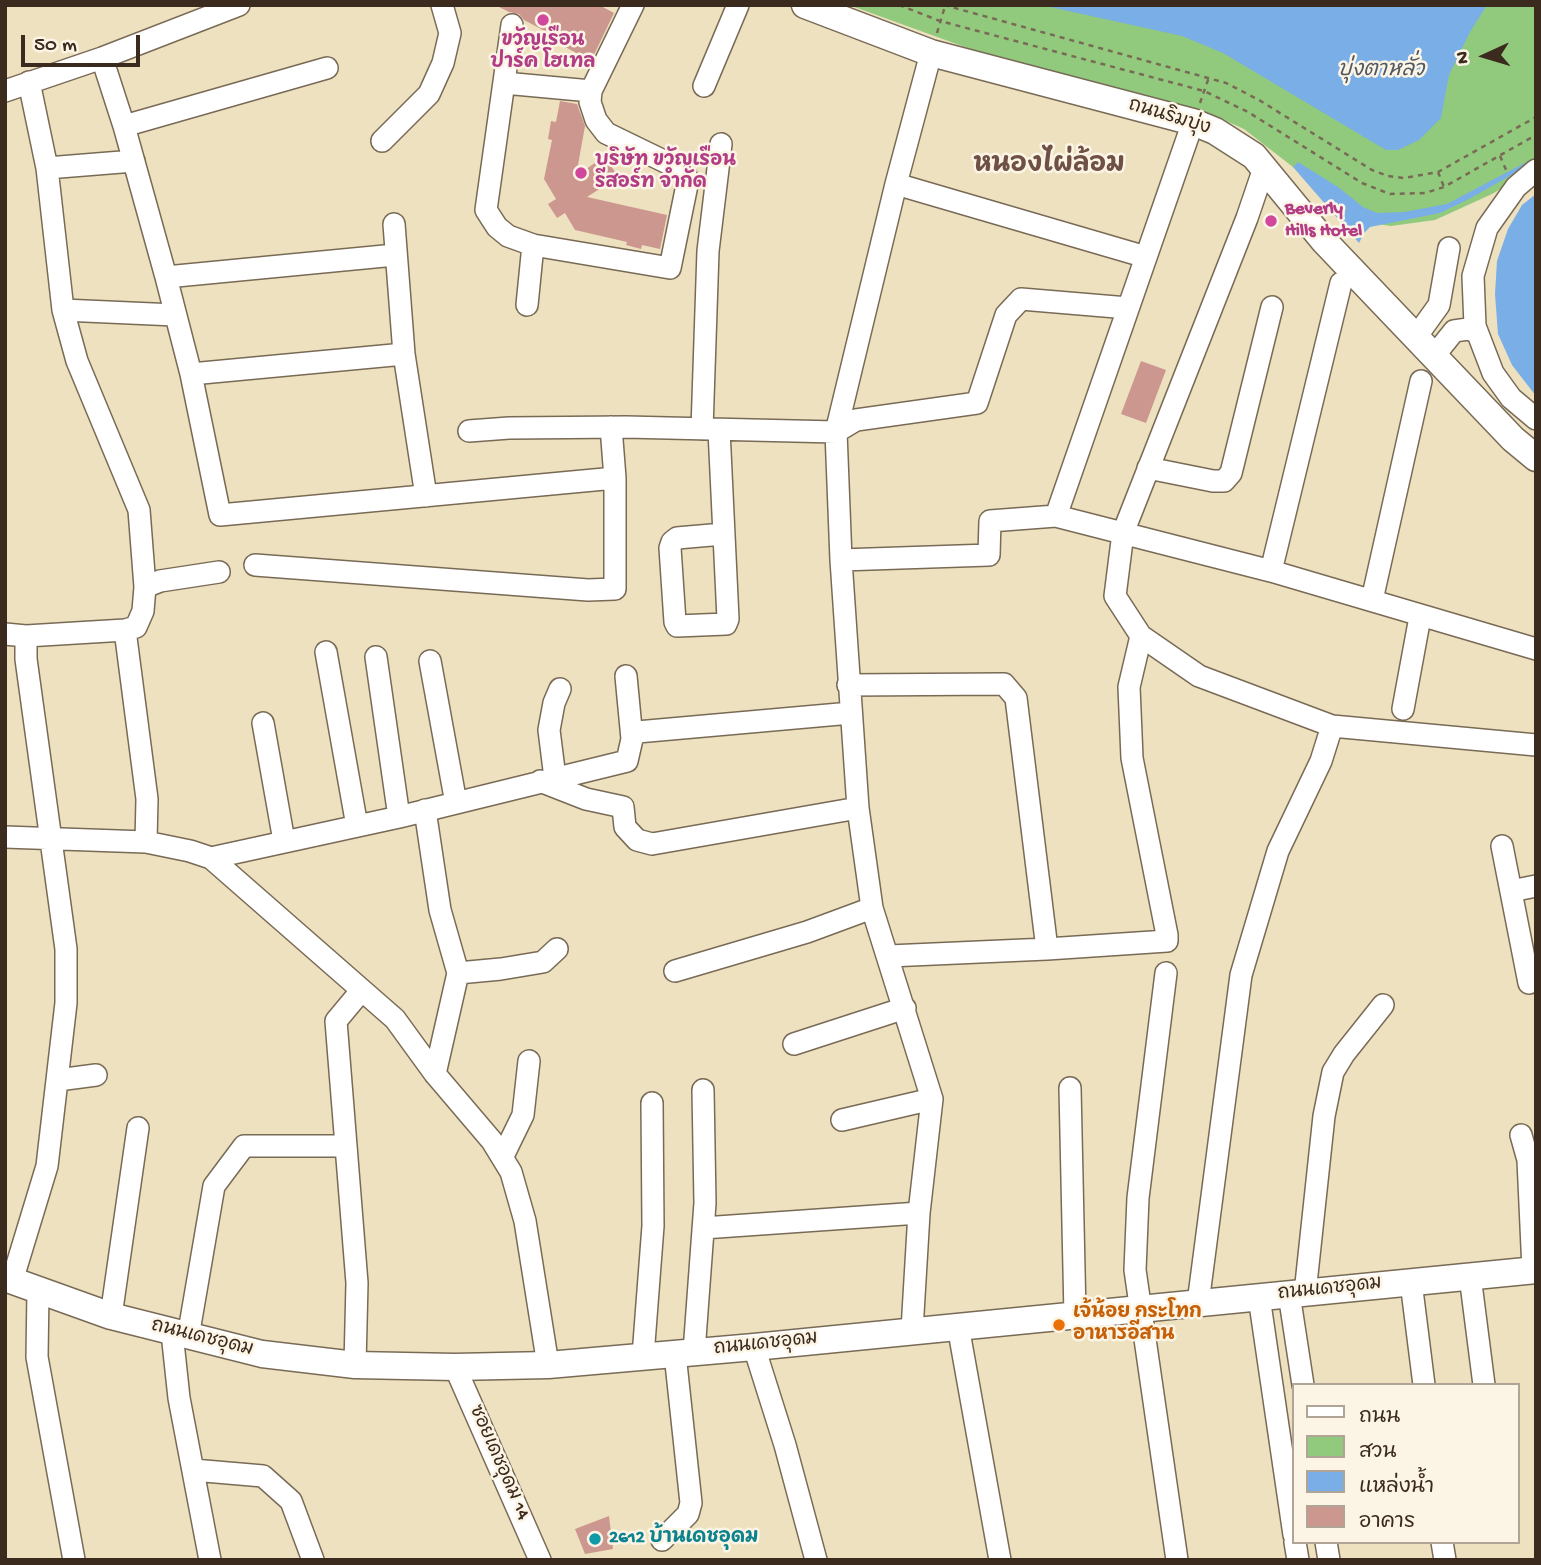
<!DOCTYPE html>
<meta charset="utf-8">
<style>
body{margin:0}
#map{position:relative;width:1541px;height:1565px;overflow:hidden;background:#ede1bf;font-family:"Gochi Hand","Playpen Sans Thai",sans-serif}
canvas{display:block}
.frame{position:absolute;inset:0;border:7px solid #3b2a1e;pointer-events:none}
.legend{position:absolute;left:1292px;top:1383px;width:228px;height:161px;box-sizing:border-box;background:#fcf5e5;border:2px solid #afa495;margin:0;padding:9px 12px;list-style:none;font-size:21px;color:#3b2a1e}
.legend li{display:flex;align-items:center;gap:14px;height:35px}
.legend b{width:35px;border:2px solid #afa495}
.north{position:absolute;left:1450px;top:21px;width:70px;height:70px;-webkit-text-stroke:5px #fcf5e5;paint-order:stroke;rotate:266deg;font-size:19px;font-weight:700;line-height:28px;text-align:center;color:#3b2a1e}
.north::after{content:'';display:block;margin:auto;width:24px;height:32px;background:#3b2a1e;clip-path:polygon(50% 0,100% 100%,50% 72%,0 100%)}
.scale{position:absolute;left:21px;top:35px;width:119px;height:32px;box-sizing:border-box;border:4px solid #3b2a1e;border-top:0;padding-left:9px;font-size:21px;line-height:24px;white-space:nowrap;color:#3b2a1e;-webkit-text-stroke:5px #fcf5e5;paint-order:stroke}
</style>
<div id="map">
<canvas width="1541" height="1565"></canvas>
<div class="frame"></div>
<ul class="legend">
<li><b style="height:9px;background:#fff"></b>ถนน</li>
<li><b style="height:19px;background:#91ca7d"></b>สวน</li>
<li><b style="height:19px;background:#79aee6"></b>แหล่งน้ำ</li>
<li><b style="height:19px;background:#cc978e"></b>อาคาร</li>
</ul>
<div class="north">N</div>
<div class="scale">50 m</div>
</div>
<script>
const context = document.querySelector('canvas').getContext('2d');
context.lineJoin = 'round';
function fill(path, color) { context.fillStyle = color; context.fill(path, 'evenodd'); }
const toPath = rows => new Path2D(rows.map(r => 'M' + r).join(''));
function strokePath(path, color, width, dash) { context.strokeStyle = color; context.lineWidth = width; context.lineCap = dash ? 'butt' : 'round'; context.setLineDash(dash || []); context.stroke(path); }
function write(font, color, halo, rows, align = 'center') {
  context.font = font + ' "Gochi Hand","Playpen Sans Thai",sans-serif'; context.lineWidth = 5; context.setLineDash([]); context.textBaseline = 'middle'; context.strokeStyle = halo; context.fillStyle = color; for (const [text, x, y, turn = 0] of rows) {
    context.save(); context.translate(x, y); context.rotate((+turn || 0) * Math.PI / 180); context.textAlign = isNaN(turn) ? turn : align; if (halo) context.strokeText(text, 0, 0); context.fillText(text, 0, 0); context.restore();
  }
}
const green = toPath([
 [849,5,1536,5,1536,168,1492,194,1435,220,1391,226,1370,223,1356,216,1244,129,1215,116,973,50]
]);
const water = toPath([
 [1041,5,1487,5,1470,32,1449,75,1441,118,1419,140,1398,150,1386,150,1223,53,1182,36],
 [1536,157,1536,161,1469,199,1440,213,1370,227,1364,233,1359,243,1293,167,1298,162,1338,187,1363,207,1377,213,1404,212,1447,204],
 [1536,194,1536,396,1512,365,1498,334,1495,294,1497,261,1508,229,1522,205]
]);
const building = toPath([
 [495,5,599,5,614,13,591,61,558,43,560,39,524,20,519,14,509,12],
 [560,101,577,104,585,126,576,176,605,156,618,177,587,197,667,215,660,249,642,245,641,249,626,245,627,242,575,230,565,213,557,218,548,204,556,199,544,179,552,140,548,139,551,121,556,122],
 [1141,361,1166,370,1146,423,1121,414],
 [609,1516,613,1549,585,1554,575,1529]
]);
const path = toPath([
 [899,5,940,21,1204,91,1248,112,1362,183,1390,194,1425,193,1444,187,1536,135],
 [944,5,1226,83,1259,100,1372,170,1388,176,1404,178,1438,172,1536,117],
 [937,33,945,6],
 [1200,103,1209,77],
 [1500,156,1507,172],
 [1438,172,1444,187]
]);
const minor = toPath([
 [512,25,486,210,497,227,508,236,533,245,527,305],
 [102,58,124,126,166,277,191,374,220,515,615,478],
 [504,83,591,91],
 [704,86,738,5],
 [5,91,102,58,239,5],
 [124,126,327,68],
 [382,141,429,94,443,63,450,33,442,5],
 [47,168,134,161],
 [1264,168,1247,218,1123,533,1115,596,1141,636,1199,676,1332,726,1536,745],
 [1536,170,1516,187,1487,228,1473,276,1475,326,1493,373,1511,398,1536,419],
 [896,184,1146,257],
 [394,224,404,354,426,496],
 [533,245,670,268,687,185,686,175,678,168,606,133,596,120,590,102,591,91,633,5],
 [166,277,395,255],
 [63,310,175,315],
 [1416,337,1439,305,1449,248],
 [1434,356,1454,331,1468,329,1477,332],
 [191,374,404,354],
 [702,429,708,251,721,144],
 [719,430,728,619,726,624,677,626,675,622,670,548,672,542,677,538,723,534],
 [469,431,509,428,626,427,836,432,856,420,977,403,1006,315,1021,299,1128,308],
 [1148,468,1213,481,1224,481,1231,473,1272,307],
 [1056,516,1193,122],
 [841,560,989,555,990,521,1056,516,1271,571,1536,649],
 [255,565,588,590,615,589,615,478,611,427],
 [1271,571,1341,283],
 [145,587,160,581,219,572],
 [1372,600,1421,381],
 [125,630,147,799,146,842],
 [5,634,26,636,125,630,136,627,143,611,145,587,139,510,77,361,63,310,47,168,29,82],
 [326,652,357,826],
 [376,657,399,817],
 [430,661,456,803],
 [626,676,632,739],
 [848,685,1004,684,1016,698,1047,949],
 [1403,709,1420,617],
 [263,723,284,841],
 [555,778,549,730,554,703,560,689],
 [540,781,586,799,623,807,625,827,637,840,652,844,858,808],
 [425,810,440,910,458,973,435,1074],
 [5,837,146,842,190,851,211,858,395,1019,435,1074,492,1141,511,1172,525,1221,548,1365],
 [1502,846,1529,983],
 [211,858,399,817,627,761,632,739,637,732,851,713],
 [1511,891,1536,886],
 [889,956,1047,949,1167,941,1167,935,1132,758,1129,687,1141,636],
 [675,971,807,932,872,908],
 [458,973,501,969,543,962,557,949],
 [1166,973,1138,1198,1135,1270,1177,1560],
 [794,1044,905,1008],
 [58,1080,96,1075],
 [1070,1088,1075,1315],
 [842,1120,932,1099],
 [1521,1135,1528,1160,1533,1270],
 [503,1156,523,1115,529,1061],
 [703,1228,919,1213],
 [1470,1276,1484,1385],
 [12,1281,47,1166,66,1003,66,949,26,659,26,636],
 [1411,1282,1424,1385],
 [38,1291,37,1357,74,1560],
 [1305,1293,1324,1116,1333,1072,1344,1054,1383,1005],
 [1289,1294,1303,1385],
 [1259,1297,1294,1535],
 [1198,1303,1241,975,1278,851,1321,761,1332,726],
 [111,1316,138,1128],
 [958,1326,1000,1560],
 [912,1330,919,1213,932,1099,872,908,858,808,841,560,836,432,896,184,931,53],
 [172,1333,179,1398,210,1560],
 [188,1337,214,1186,244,1146,346,1146],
 [754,1347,785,1445,816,1560],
 [694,1352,705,1203,703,1090],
 [643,1356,653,1226,652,1103],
 [355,1365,357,1283,336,1021,361,991],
 [455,1367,540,1560],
 [193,1470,263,1476,291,1501,313,1560],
 [662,1540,688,1514,691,1503,675,1354],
 [1295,1542,1298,1560],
 [1326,1542,1329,1560],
 [1442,1542,1445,1560]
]);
const major = toPath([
 [805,5,931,53,1193,122,1215,131,1254,156,1324,241,1513,439,1536,458],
 [5,1278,111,1316,262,1354,355,1365,455,1367,548,1365,754,1347,1536,1270]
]);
const markers = [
 [543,20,7,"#d1479c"],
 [581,173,7,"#d1479c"],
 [1271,221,7,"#d1479c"],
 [1059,1325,7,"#e8710a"],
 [595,1539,7,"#0f9aa8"]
];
const hotelNames = [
 ["ขวัญเรือน",543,42,"center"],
 ["ปาร์ค โฮเทล",543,64,"center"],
 ["บริษัท ขวัญเรือน",595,162],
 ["รีสอร์ท จำกัด",595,184],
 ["Beverly",1285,210],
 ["Hills Hotel",1285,232]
];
const streetNames = [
 ["ถนนริมบุ่ง",1169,118,17],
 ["ถนนเดชอุดม",1330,1290,-6],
 ["ถนนเดชอุดม",202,1339,14],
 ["ถนนเดชอุดม",766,1345,-6],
 ["ซอยเดชอุดม 14",498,1463,66]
];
const foodNames = [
 ["เจ้น้อย กระโทก",1073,1314],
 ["อาหารอีสาน",1073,1336]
];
const cultureNames = [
 ["2612 บ้านเดชอุดม",609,1539]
];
const waterNames = [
 ["บุ่งตาหลั่ว",1381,72]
];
const districtNames = [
 ["หนองไผ่ล้อม",1049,167]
];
fill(green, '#91ca7d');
fill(water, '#79aee6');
fill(building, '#cc978e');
strokePath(minor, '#796a56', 24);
strokePath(major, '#796a56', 29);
strokePath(path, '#796a56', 2.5, [5, 5]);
strokePath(minor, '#fff', 21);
strokePath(major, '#fff', 26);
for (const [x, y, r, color] of markers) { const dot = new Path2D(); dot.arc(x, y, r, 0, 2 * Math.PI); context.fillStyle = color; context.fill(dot); strokePath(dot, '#fcf5e5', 2.5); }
write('bold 19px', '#b23c85', '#fcf5e5', hotelNames, 'left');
write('19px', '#3b2a1e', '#fcf5e5', streetNames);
write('bold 19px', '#c56008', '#fcf5e5', foodNames, 'left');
write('bold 19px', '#0d838f', '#fcf5e5', cultureNames, 'left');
write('italic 21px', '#515864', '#fcf5e5', waterNames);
write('bold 26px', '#6e5045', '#fcf5e5', districtNames);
</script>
